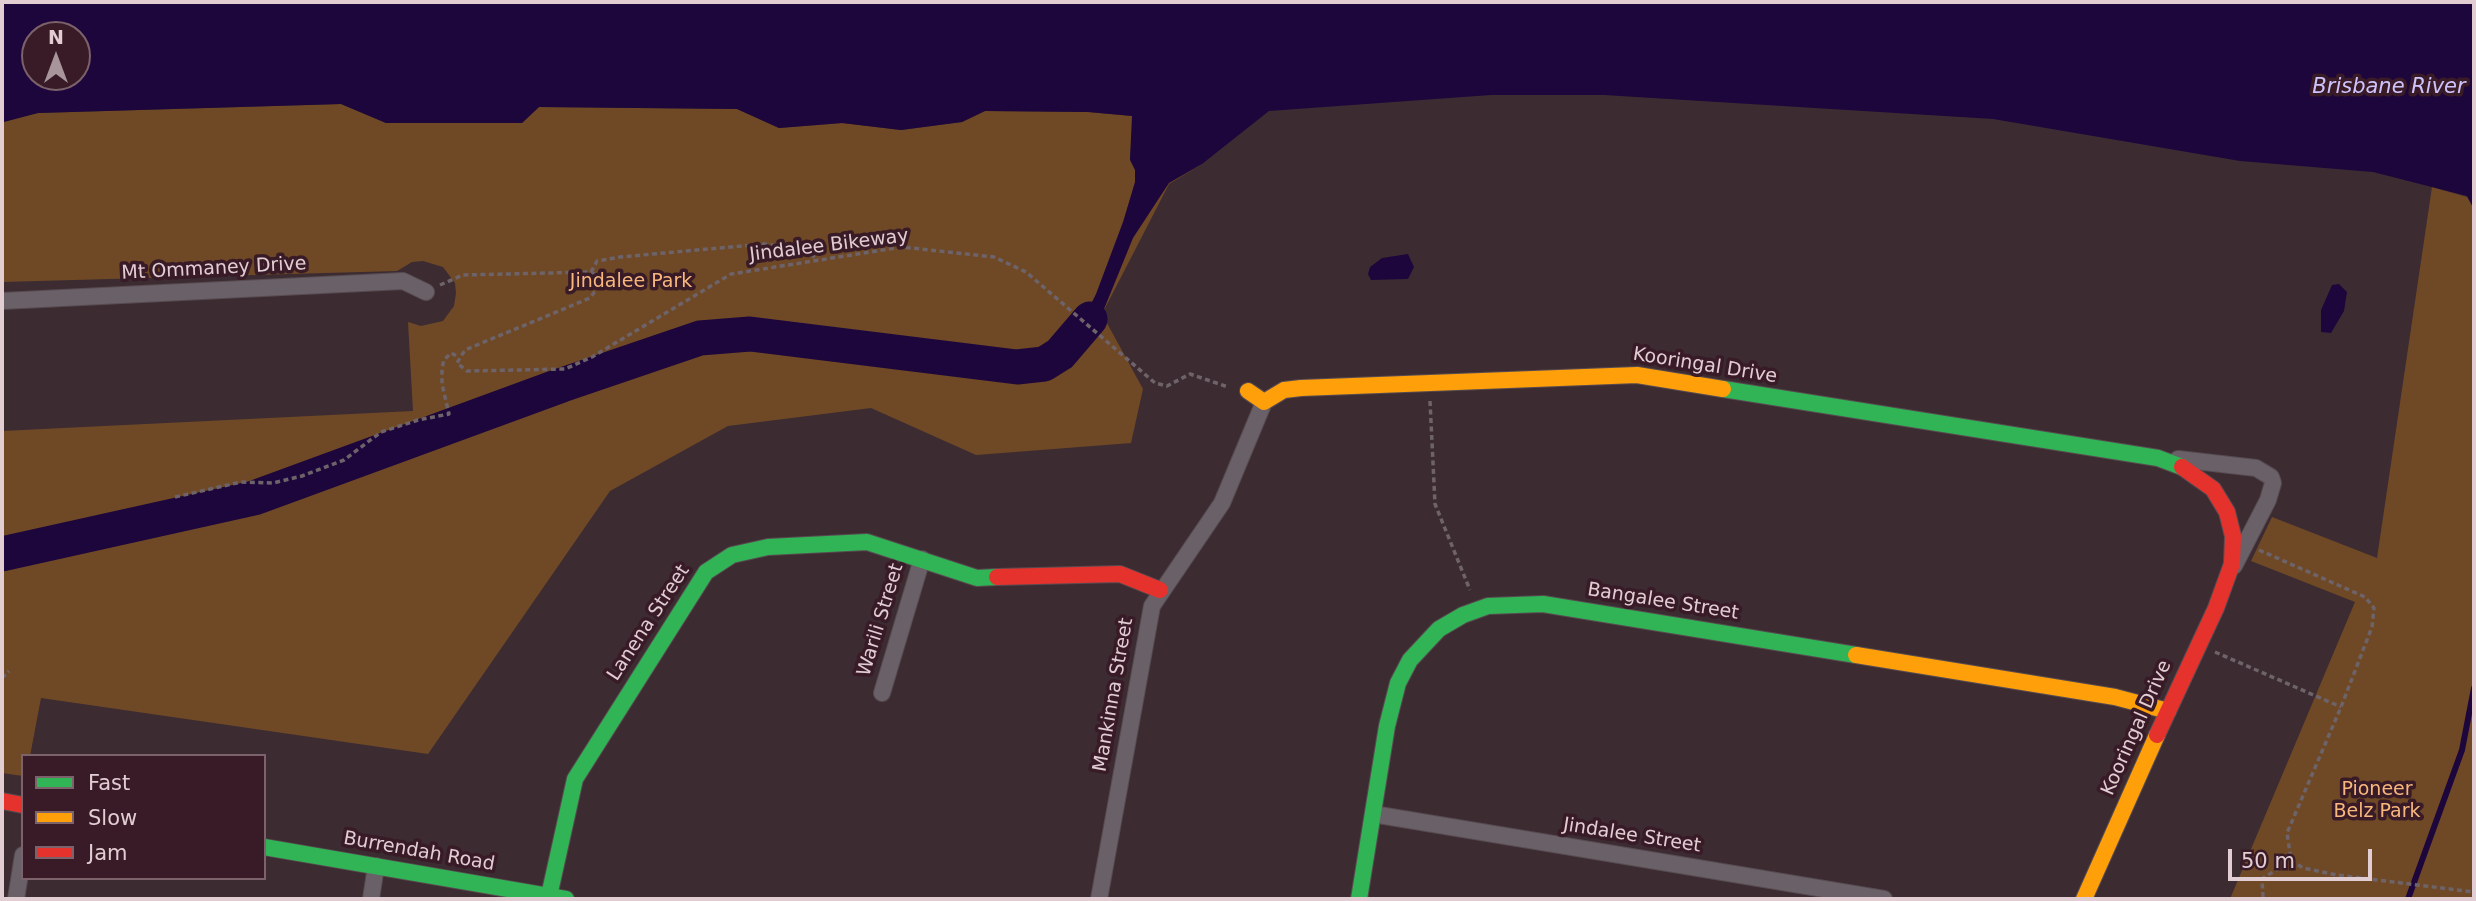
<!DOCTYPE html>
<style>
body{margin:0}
#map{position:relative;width:2476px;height:901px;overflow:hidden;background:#3c2c32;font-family:"DejaVu Sans",sans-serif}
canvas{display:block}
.frame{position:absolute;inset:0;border:4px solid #e2cdd3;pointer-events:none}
.legend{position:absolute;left:21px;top:754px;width:245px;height:126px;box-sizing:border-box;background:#381b26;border:2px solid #7c626b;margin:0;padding:9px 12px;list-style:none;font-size:21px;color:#e2cdd3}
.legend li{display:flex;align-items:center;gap:14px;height:35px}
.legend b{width:35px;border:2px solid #7c626b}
.north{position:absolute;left:21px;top:21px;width:70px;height:70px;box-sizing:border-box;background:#381b26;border:2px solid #7c626b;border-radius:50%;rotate:0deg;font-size:19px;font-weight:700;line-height:28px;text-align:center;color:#e2cdd3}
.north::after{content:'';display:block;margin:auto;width:24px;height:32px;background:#a8959b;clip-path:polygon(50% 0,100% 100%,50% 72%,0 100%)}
.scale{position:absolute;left:2228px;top:849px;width:144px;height:32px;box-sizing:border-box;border:4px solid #e2cdd3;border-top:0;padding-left:9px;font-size:21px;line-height:24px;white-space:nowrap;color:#e2cdd3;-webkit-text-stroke:5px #381b26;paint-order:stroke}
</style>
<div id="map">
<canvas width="2476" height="901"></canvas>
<div class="frame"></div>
<ul class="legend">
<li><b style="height:9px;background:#30b455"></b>Fast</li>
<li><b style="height:9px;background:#ff9f0a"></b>Slow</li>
<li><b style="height:9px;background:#e5322d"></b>Jam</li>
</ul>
<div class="north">N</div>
<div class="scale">50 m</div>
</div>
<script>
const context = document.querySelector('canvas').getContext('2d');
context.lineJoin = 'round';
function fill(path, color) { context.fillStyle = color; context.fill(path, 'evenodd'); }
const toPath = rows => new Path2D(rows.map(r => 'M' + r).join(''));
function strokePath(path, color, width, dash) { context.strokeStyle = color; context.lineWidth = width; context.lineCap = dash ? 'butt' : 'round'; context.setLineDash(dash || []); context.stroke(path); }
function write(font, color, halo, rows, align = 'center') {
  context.font = font + ' "DejaVu Sans",sans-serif'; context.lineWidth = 7; context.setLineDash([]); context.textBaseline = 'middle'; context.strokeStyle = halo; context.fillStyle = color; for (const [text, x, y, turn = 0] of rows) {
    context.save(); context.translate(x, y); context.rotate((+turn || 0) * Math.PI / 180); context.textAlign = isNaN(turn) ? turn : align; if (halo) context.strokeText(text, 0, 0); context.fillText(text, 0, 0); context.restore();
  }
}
const green = toPath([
 [341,104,386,123,522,123,539,107,737,109,779,128,842,123,901,130,962,122,985,111,1088,112,1133,116,1130,160,1202,164,1169,184,1102,314,1143,389,1131,443,976,455,871,408,728,426,610,491,428,754,41,698,30,756,23,756,23,776,2,773,2,431,413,411,408,322,421,326,443,321,454,306,456,293,455,283,443,267,423,261,412,262,397,271,2,282,2,121,38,113],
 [2432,187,2467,197,2474,209,2474,899,2230,899,2355,602,2251,561,2272,517,2377,558]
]);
const water = toPath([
 [2,2,2474,2,2474,209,2467,196,2373,172,2240,161,1993,119,1604,95,1491,95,1269,111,1202,164,1169,183,1133,238,1102,314,1085,336,1060,354,1079,328,1096,294,1123,222,1135,182,1135,170,1130,160,1132,116,1088,112,985,111,962,122,901,130,842,123,779,128,737,109,539,107,522,123,386,123,341,104,38,113,4,122],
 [77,35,77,77,35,77,35,35],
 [1408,254,1414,267,1408,279,1371,280,1368,274,1370,267,1382,258],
 [2339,284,2347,292,2344,311,2331,333,2321,332,2321,310,2332,285]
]);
const stream = toPath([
 [2408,899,2462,750,2474,688]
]);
const river = toPath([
 [2,554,254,498,562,385,700,338,750,334,1017,367,1044,364,1060,354,1090,319]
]);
const path = toPath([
 [591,272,597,261,620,257,764,244,804,249,818,260],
 [440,285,463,275,591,272,598,276,599,286,590,298,465,350,457,363,467,371,565,369,592,357,731,274,902,247,994,257,1026,272,1155,383,1167,386,1190,374,1228,387],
 [1430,401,1435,504,1470,590],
 [175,497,241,482,273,483,302,476,344,460,381,432,418,420,449,414,442,384,442,368,444,360,451,353,459,357],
 [2259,550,2365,597,2374,608,2372,627,2341,707,2287,833,2291,860,2303,868,2337,875,2474,892],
 [2215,652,2341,707],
 [2,678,9,671],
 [2263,897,2262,879,2291,860]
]);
const street = toPath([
 [2,301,403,281,426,292],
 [2178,459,2256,468,2271,477,2273,483,2268,500,2234,566],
 [882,693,922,559],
 [1373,814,1884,899],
 [16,899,23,855],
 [371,899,376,866],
 [1099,899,1152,606,1222,503,1264,402]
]);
const fast = toPath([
 [1723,389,2158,458,2182,467],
 [264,847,566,899],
 [549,896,575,779,706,572,732,555,768,547,867,542,977,578,997,577],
 [1359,899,1387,726,1398,683,1410,660,1439,629,1463,615,1488,606,1543,604,1856,655]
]);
const slow = toPath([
 [1248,391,1264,402,1284,390,1301,388,1637,375,1723,389],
 [1856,655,2115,697,2168,711],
 [2084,899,2157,735]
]);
const jam = toPath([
 [997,577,1120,574,1160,590],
 [2157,735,2216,608,2232,564,2233,536,2227,512,2213,489,2182,467],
 [2,801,23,805]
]);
const streetNames = [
 ["Jindalee Bikeway",829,246,-7],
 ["Mt Ommaney Drive",214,269,-3],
 ["Kooringal Drive",1705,366,9],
 ["Bangalee Street",1663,602,9],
 ["Warili Street",881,620,-73],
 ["Lanena Street",649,623,-57],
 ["Mankinna Street",1114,695,-80],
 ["Kooringal Drive",2137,728,-66],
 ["Jindalee Street",1632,836,9],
 ["Burrendah Road",419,852,10]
];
const parkNames = [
 ["Jindalee Park",631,282],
 ["Pioneer",2377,790],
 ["Belz Park",2377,812]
];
const waterNames = [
 ["Brisbane River",2389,88]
];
fill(green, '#6f4926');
fill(water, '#1d063c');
strokePath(stream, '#1d063c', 6);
strokePath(river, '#1d063c', 35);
strokePath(street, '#584b50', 18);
strokePath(fast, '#584b50', 18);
strokePath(slow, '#584b50', 18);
strokePath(jam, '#584b50', 18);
strokePath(path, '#6d6369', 3.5, [5, 3.5]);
strokePath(street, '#696068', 16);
strokePath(fast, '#30b455', 16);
strokePath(slow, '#ff9f0a', 16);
strokePath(jam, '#e5322d', 16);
write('19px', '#e2cdd3', '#381b26', streetNames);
write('19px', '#f8b77d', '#381b26', parkNames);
write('italic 21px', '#cec3fc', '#381b26', waterNames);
</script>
